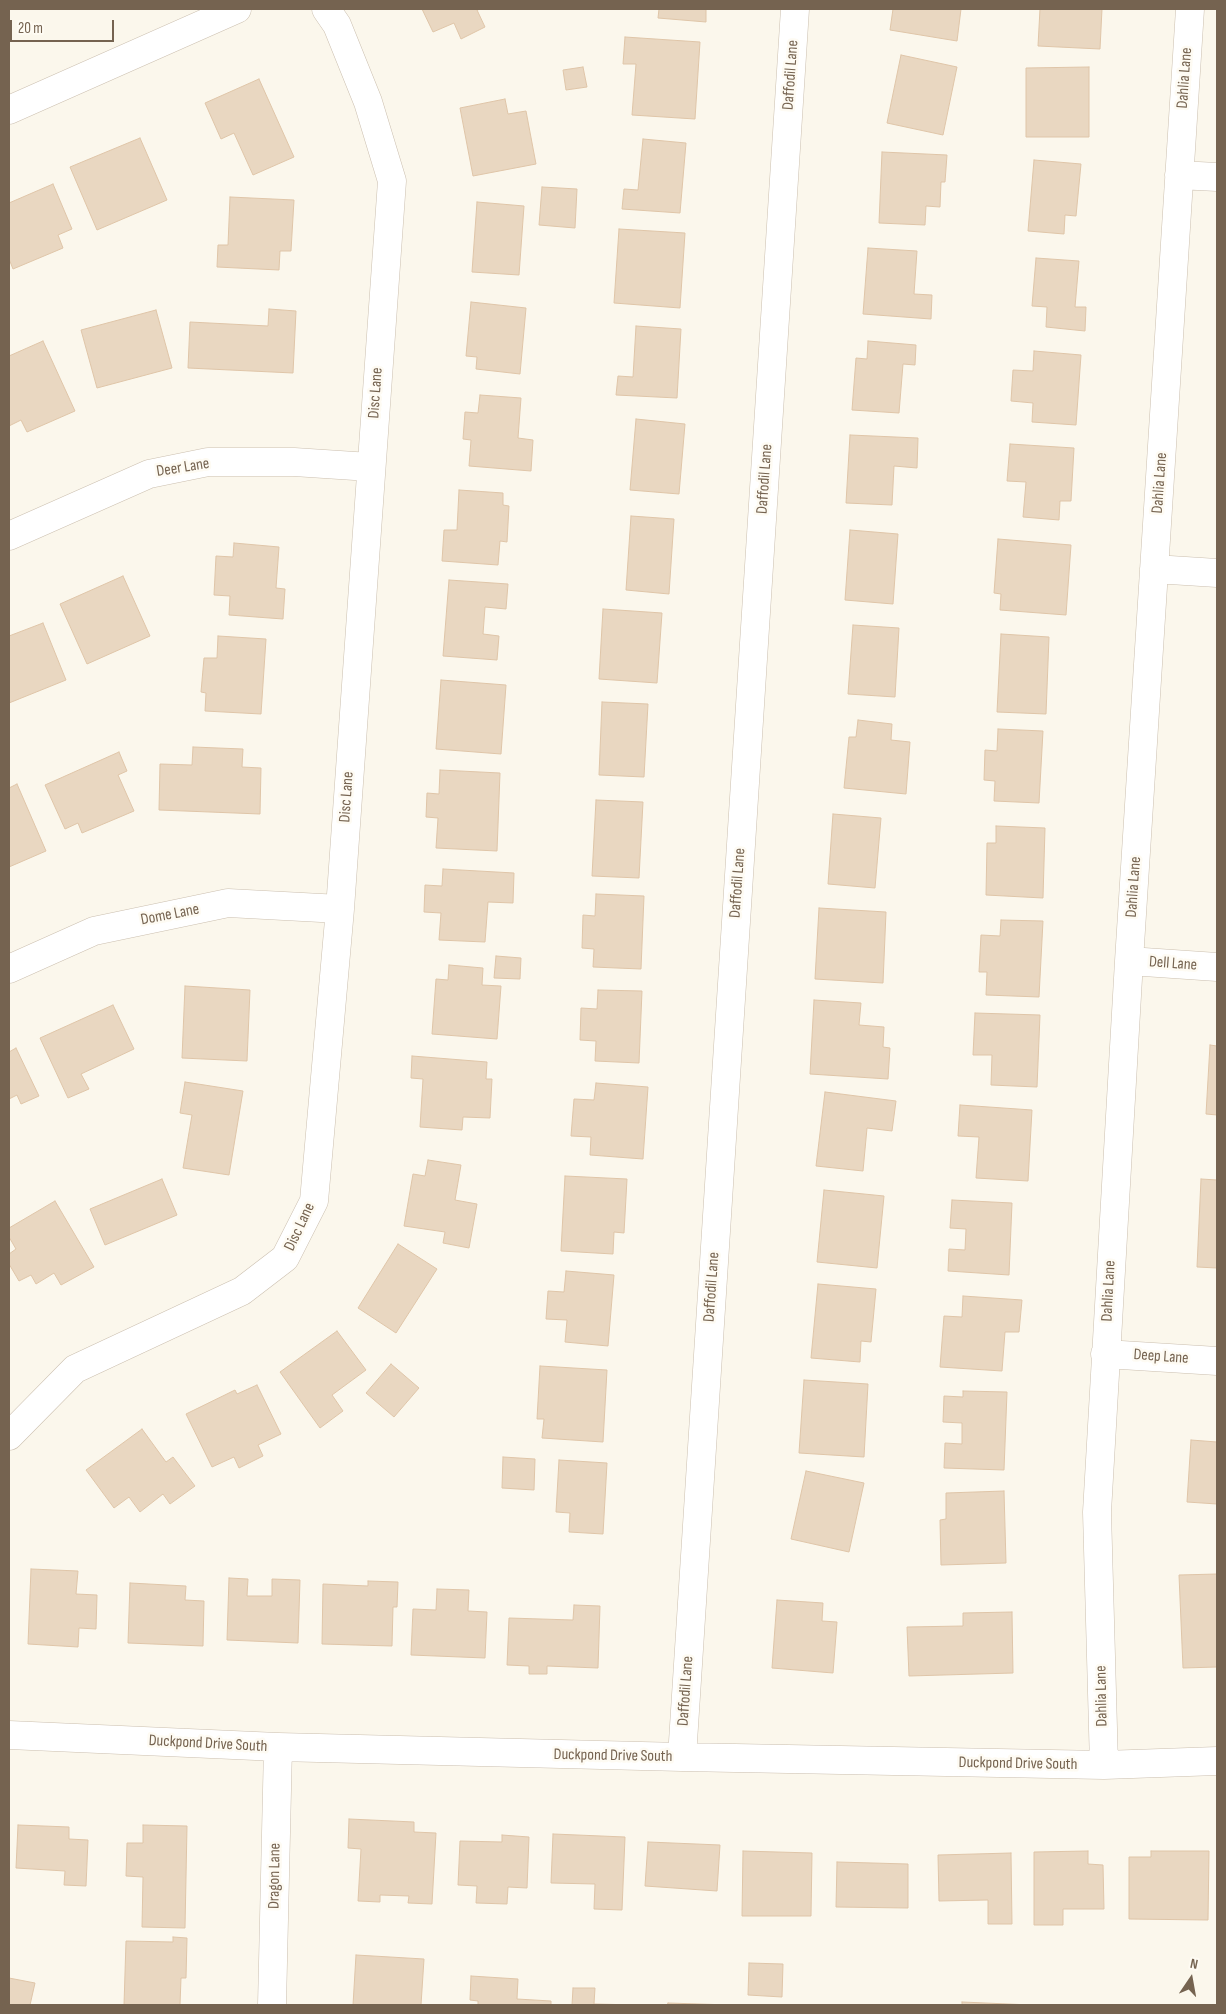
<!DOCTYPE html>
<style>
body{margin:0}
#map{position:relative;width:1226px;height:2014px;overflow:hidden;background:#fbf7ec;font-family:"Sofia Sans Condensed",sans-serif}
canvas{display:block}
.frame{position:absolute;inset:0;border:10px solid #756350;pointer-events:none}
.north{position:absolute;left:1166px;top:1954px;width:50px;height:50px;-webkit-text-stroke:4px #fefbf3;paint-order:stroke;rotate:12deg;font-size:14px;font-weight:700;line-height:20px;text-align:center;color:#756350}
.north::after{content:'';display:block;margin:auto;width:18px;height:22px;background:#756350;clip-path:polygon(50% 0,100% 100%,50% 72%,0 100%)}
.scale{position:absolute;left:10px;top:20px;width:104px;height:22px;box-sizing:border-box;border:2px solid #756350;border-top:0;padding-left:6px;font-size:15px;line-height:18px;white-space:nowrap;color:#756350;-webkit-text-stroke:4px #fefbf3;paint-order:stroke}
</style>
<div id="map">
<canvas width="1226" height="2014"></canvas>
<div class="frame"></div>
<div class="north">N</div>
<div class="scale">20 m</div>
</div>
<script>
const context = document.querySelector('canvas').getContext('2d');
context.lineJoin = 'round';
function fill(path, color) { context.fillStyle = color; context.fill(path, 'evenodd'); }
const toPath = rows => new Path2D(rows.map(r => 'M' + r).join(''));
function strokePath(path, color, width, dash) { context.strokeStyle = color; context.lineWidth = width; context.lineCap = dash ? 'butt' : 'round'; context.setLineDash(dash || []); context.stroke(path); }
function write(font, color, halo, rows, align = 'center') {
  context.font = font + ' "Sofia Sans Condensed",sans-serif'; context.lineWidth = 5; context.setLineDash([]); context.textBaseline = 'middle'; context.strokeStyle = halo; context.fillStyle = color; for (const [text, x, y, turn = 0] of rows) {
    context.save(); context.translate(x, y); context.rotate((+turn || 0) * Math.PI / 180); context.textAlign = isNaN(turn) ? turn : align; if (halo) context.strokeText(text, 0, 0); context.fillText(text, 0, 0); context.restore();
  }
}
const building = toPath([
 [422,9,481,9,477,10,485,27,461,39,454,23,433,32,422,9],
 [659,9,706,9,706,22,658,18,659,9],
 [893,9,961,9,957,41,890,30,893,9],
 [1040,9,1102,9,1100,49,1038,46,1040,9],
 [625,37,700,42,695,119,632,115,636,64,623,64,625,37],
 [901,55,957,67,943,135,887,123,901,55],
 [583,67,587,87,566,90,563,70,583,67],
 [1089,67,1089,137,1026,137,1026,68,1089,67],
 [259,79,294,157,253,175,234,133,221,139,205,103,259,79],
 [505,99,508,114,526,111,536,164,473,176,460,108,505,99],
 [140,138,167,200,97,230,70,167,140,138],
 [643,139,686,143,680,213,622,209,624,189,638,190,643,139],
 [882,152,947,155,945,182,941,182,940,207,926,206,925,225,879,223,882,152],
 [1034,160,1081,164,1076,216,1065,215,1064,234,1028,231,1034,160],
 [53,184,72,229,58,235,63,248,13,269,9,259,9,203,53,184],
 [542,187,577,189,575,228,539,225,542,187],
 [230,197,294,200,291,251,280,251,279,270,217,267,218,245,228,245,230,197],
 [477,202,524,206,519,275,472,272,477,202],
 [619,229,685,233,680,308,614,303,619,229],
 [868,248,917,251,914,294,932,295,931,319,863,314,868,248],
 [1036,258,1079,261,1075,307,1086,307,1085,331,1046,327,1047,307,1032,306,1036,258],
 [471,302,526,308,520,374,476,369,477,357,466,356,471,302],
 [269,309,296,311,293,373,188,368,190,322,268,326,269,309],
 [156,310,172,368,97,388,81,330,156,310],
 [636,326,681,329,677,398,616,395,618,376,633,377,636,326],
 [43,341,75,411,27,432,21,420,9,426,9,356,43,341],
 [868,341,916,345,915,365,903,364,899,413,852,410,856,358,867,359,868,341],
 [1034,351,1081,355,1076,425,1032,422,1033,403,1011,401,1013,370,1033,371,1034,351],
 [480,395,521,398,518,438,533,440,531,471,469,466,471,440,463,439,465,412,478,413,480,395],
 [636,419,685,424,679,494,630,490,636,419],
 [850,435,918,438,917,468,894,466,892,505,846,503,850,435],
 [1010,444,1074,448,1071,501,1060,501,1059,520,1023,517,1026,482,1007,481,1010,444],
 [459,490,503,493,503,505,509,506,507,542,500,541,498,565,442,561,444,530,457,530,459,490],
 [631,516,674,519,669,594,626,590,631,516],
 [850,530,898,534,893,604,845,600,850,530],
 [998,539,1071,545,1066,615,1000,610,1001,594,994,593,998,539],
 [234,543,279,547,276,588,285,589,283,619,229,615,230,596,214,595,216,556,233,557,234,543],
 [123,576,150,636,87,664,60,604,123,576],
 [449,580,508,584,506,609,485,607,483,634,499,636,497,660,443,656,449,580],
 [603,609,662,613,657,683,599,679,603,609],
 [43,623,66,680,9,703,9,636,43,623],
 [853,625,899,628,895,697,848,694,853,625],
 [1001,634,1049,637,1046,714,997,712,1001,634],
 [218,636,266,639,261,714,205,711,206,693,201,692,204,658,217,658,218,636],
 [441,680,506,685,501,754,436,749,441,680],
 [602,702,648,704,644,777,599,775,602,702],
 [858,720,892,724,891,740,910,742,906,794,844,788,849,737,856,737,858,720],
 [998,729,1043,731,1039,803,994,801,995,781,984,780,985,750,997,751,998,729],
 [193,747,243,749,242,767,261,768,260,814,159,810,160,764,192,765,193,747],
 [119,752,127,771,118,775,134,811,82,833,78,823,65,829,45,785,119,752],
 [440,770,500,773,497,851,436,848,438,818,426,817,427,793,439,794,440,770],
 [17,784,46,851,9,867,9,788,17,784],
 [596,800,643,802,639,878,592,876,596,800],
 [833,814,881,818,875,888,828,884,833,814],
 [996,826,1045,828,1043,898,986,895,987,843,996,843,996,826],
 [443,869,514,873,513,903,488,902,485,942,439,940,441,913,424,912,425,885,442,886,443,869],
 [596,894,644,896,641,969,593,967,594,949,582,948,583,915,595,916,596,894],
 [819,908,886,912,883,983,815,979,819,908],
 [1001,920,1043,921,1039,997,986,995,987,972,979,972,981,935,1000,936,1001,920],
 [496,956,521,958,520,979,494,978,496,956],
 [449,965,483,968,482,985,501,986,497,1039,432,1034,436,979,448,980,449,965],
 [185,986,250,990,247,1061,182,1058,185,986],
 [598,990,642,991,639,1063,595,1061,596,1041,580,1040,581,1008,597,1009,598,990],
 [814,1000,861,1003,859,1025,884,1027,883,1047,890,1048,888,1079,810,1074,814,1000],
 [113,1005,134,1049,81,1074,89,1089,68,1098,40,1038,113,1005],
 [975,1013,1040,1015,1037,1087,991,1085,992,1055,973,1055,975,1013],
 [1210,1045,1217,1046,1217,1115,1206,1114,1210,1045],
 [16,1048,39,1096,21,1104,17,1095,9,1099,9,1052,16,1048],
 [412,1056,487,1062,486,1079,492,1079,490,1118,463,1117,462,1130,420,1127,423,1079,411,1078,412,1056],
 [185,1082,243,1091,229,1175,183,1168,192,1115,180,1113,185,1082],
 [596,1083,648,1087,643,1159,590,1155,591,1137,571,1136,574,1099,594,1100,596,1083],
 [825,1092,896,1101,892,1131,867,1128,863,1171,816,1166,825,1092],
 [960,1105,1032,1110,1028,1181,976,1178,979,1137,958,1136,960,1105],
 [428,1160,461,1165,455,1200,477,1204,469,1248,443,1243,445,1232,404,1226,413,1174,425,1176,428,1160],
 [565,1176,627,1179,624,1233,614,1232,613,1254,561,1251,565,1176],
 [162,1179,177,1215,105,1245,90,1209,162,1179],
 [1201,1179,1217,1180,1217,1268,1197,1267,1201,1179],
 [824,1190,884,1196,877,1268,817,1262,824,1190],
 [952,1200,1012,1203,1009,1275,948,1271,949,1249,965,1250,966,1229,950,1228,952,1200],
 [55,1201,94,1267,61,1285,54,1273,36,1284,31,1275,19,1281,9,1264,9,1254,16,1249,9,1237,9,1228,55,1201],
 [398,1244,437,1269,396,1333,358,1308,398,1244],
 [566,1271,614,1275,608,1346,565,1342,567,1320,546,1319,548,1291,564,1292,566,1271],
 [818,1284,876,1289,871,1342,861,1341,860,1362,811,1358,818,1284],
 [963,1296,1022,1300,1019,1332,1005,1332,1002,1371,940,1367,944,1316,962,1317,963,1296],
 [337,1331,366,1370,332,1395,343,1411,320,1428,280,1372,337,1331],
 [391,1364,419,1388,394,1417,366,1393,391,1364],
 [540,1366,607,1370,603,1442,542,1438,544,1419,537,1419,540,1366],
 [804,1380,868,1384,864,1457,799,1453,804,1380],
 [257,1385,281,1434,258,1445,263,1456,239,1468,234,1457,212,1467,186,1414,235,1390,237,1394,257,1385],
 [963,1391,1007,1392,1004,1470,944,1468,945,1443,962,1444,962,1423,943,1422,944,1396,963,1397,963,1391],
 [142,1429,166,1462,173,1457,195,1486,170,1504,163,1494,140,1512,129,1497,114,1508,86,1470,142,1429],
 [1191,1440,1217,1442,1217,1504,1187,1502,1191,1440],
 [503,1457,535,1459,534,1490,502,1488,503,1457],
 [559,1460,607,1463,603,1534,569,1532,570,1513,556,1512,559,1460],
 [806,1471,864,1483,849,1552,791,1539,806,1471],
 [1004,1491,1006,1563,941,1565,940,1520,946,1519,946,1493,1004,1491],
 [31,1569,78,1571,76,1594,97,1595,96,1629,79,1628,78,1647,28,1644,31,1569],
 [1217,1574,1217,1667,1183,1668,1179,1575,1217,1574],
 [229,1578,248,1579,247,1596,272,1596,272,1579,300,1580,298,1643,227,1640,229,1578],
 [368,1581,398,1582,397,1607,393,1607,392,1646,322,1644,323,1584,368,1586,368,1581],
 [130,1583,186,1586,185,1600,204,1601,203,1646,128,1643,130,1583],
 [437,1589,469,1590,468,1611,487,1612,485,1658,411,1655,413,1609,436,1610,437,1589],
 [777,1600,823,1603,822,1621,837,1622,833,1673,772,1668,777,1600],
 [574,1605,600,1606,598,1668,547,1666,547,1674,529,1674,529,1666,507,1665,509,1618,573,1620,574,1605],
 [1012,1612,1013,1673,909,1676,907,1627,963,1626,963,1613,1012,1612],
 [349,1819,414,1822,414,1832,436,1833,432,1904,408,1903,409,1896,380,1895,380,1902,358,1901,361,1849,348,1848,349,1819],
 [18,1825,69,1827,69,1839,88,1840,86,1886,64,1885,65,1871,16,1868,18,1825],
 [143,1825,187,1826,185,1928,142,1927,143,1877,126,1876,127,1843,143,1843,143,1825],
 [553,1834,625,1837,622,1910,594,1909,595,1884,551,1883,553,1834],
 [502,1835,529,1837,527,1888,508,1887,507,1904,476,1903,477,1886,458,1885,460,1841,502,1842,502,1835],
 [648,1842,720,1845,717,1891,645,1886,648,1842],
 [743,1851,812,1853,811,1916,742,1916,743,1851],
 [1088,1851,1088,1864,1103,1865,1104,1909,1063,1909,1063,1925,1034,1925,1034,1852,1088,1851],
 [1151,1851,1209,1851,1208,1920,1129,1919,1129,1857,1151,1857,1151,1851],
 [1011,1853,1012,1924,988,1924,988,1900,939,1901,938,1855,1011,1853],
 [837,1862,908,1864,908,1908,836,1907,837,1862],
 [173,1937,187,1938,186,1978,181,1978,180,2005,124,2005,126,1941,173,1942,173,1937],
 [356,1955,424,1959,421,2005,353,2005,356,1955],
 [749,1963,783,1964,782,1997,748,1995,749,1963],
 [471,1976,518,1979,517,1999,551,2001,551,2005,478,2005,478,2001,470,2000,471,1976],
 [9,1978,35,1983,30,2005,9,2005,9,1978],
 [573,1988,595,1988,594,2004,638,2005,572,2005,573,1988],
 [962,2002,1031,2005,962,2005,962,2002],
 [668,2003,730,2005,667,2005,668,2003]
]);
const street = toPath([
 [9,110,237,9],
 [1179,175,1217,177],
 [9,536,149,474,208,462,294,462,370,467],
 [1154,569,1217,573],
 [1129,961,1217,967],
 [9,969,94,931,228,903,340,909],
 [1105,1354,1217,1361],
 [9,1436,75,1369,242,1291,285,1258,314,1201,340,909,392,181,368,102,337,25,326,9],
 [9,1735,278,1747,682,1757,1104,1765,1217,1761],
 [682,1757,795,9],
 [1104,1765,1097,1512,1129,961,1190,9],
 [272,2005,278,1747]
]);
const streetNames = [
 ["Daffodil Lane",791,75,-86],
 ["Dahlia Lane",1185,78,-86],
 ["Disc Lane",376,393,-86],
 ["Deer Lane",183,468,-9],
 ["Daffodil Lane",765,479,-86],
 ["Dahlia Lane",1160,483,-86],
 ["Disc Lane",347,797,-86],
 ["Daffodil Lane",738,883,-86],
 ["Dahlia Lane",1134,887,-86],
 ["Dome Lane",170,915,-11],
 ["Dell Lane",1173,964,4],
 ["Disc Lane",300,1227,-65],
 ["Daffodil Lane",712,1287,-86],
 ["Dahlia Lane",1109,1291,-87],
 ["Deep Lane",1161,1357,4],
 ["Daffodil Lane",686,1691,-86],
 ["Dahlia Lane",1102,1696,-91],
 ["Duckpond Drive South",208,1744,3],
 ["Duckpond Drive South",613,1756,1],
 ["Duckpond Drive South",1018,1764,1],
 ["Dragon Lane",275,1876,-89]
];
fill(building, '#e9d7c1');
strokePath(building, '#dfc5a8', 1);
strokePath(street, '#cbbfaf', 29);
strokePath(street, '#fff', 28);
write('16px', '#756350', '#fefbf3', streetNames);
</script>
